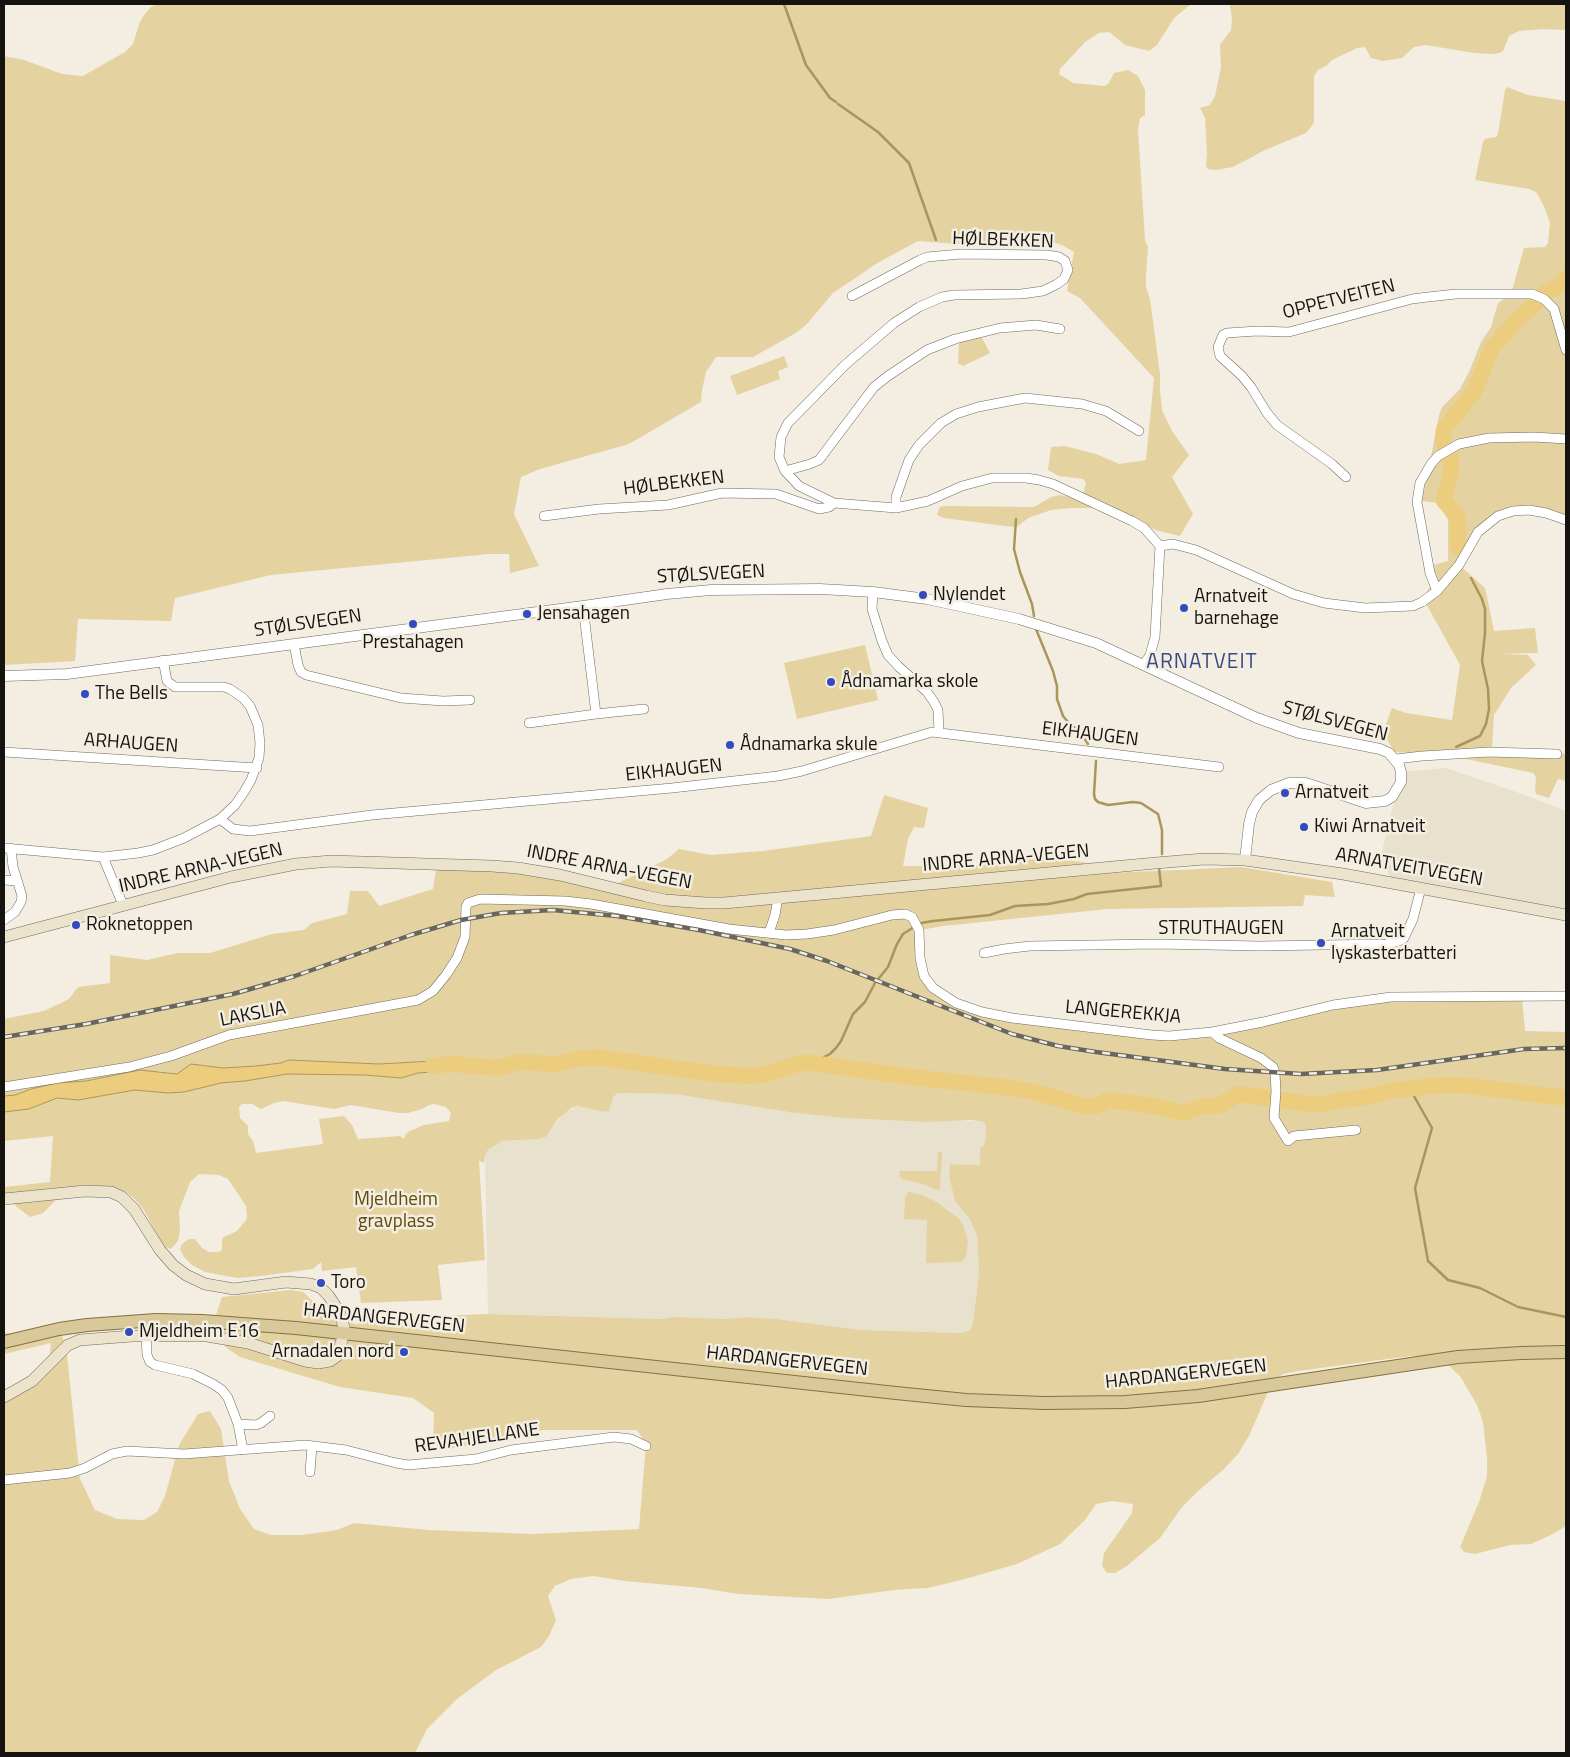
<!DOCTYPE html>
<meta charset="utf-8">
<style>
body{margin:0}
#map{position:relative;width:1570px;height:1757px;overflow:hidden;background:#f3eee1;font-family:"Titillium Web",sans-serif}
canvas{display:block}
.frame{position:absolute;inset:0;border:5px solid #15130f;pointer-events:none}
</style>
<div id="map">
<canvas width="1570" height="1757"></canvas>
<div class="frame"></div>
</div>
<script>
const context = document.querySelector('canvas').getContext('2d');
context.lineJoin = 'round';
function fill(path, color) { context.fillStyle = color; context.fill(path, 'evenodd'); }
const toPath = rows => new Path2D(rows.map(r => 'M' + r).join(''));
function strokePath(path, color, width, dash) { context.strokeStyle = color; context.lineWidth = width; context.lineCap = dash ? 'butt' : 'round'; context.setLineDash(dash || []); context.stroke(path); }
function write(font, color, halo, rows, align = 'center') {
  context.font = font + ' "Titillium Web",sans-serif'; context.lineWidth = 5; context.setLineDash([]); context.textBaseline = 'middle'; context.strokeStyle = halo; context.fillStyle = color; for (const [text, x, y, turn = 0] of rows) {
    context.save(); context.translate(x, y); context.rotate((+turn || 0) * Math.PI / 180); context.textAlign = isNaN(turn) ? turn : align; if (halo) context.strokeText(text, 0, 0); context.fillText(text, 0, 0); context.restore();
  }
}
const built = toPath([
 [1446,768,1525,795,1566,811,1566,915,1391,878,1380,860,1401,772],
 [618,1093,674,1094,795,1113,844,1118,925,1122,955,1120,984,1122,986,1126,986,1135,984,1147,980,1148,980,1165,950,1164,949,1176,955,1201,969,1218,977,1235,979,1272,973,1322,970,1330,962,1333,861,1330,777,1319,746,1317,724,1319,673,1318,663,1319,488,1314,485,1155,488,1150,502,1141,539,1139,546,1137,564,1113,577,1106,605,1112,612,1104,614,1096]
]);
const green = toPath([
 [157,4,1191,4,1174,18,1157,45,1149,51,1125,45,1109,32,1099,33,1085,42,1060,69,1059,74,1073,83,1105,86,1109,83,1114,73,1128,70,1138,76,1145,90,1145,115,1140,118,1138,130,1145,240,1148,247,1146,275,1146,287,1150,299,1160,374,1160,390,1162,410,1172,431,1189,455,1172,477,1193,514,1180,536,1155,530,1110,505,1103,508,1071,508,1051,510,1028,518,1017,527,1013,527,944,518,937,515,940,507,943,506,1034,507,1051,497,1060,495,1074,498,1083,494,1086,483,1083,479,1059,476,1048,470,1051,447,1065,446,1096,454,1119,464,1146,460,1154,378,1080,298,1067,291,1074,252,1062,245,1026,235,1000,247,918,241,879,262,833,293,806,325,794,334,753,357,716,357,706,372,702,390,701,402,629,444,540,469,521,477,514,514,539,566,510,573,509,554,489,554,271,575,175,598,171,621,78,619,75,661,4,665,4,56,24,60,62,74,83,76,125,52,133,44,139,24,144,15,151,7],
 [1230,4,1566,4,1566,30,1543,29,1519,31,1509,36,1503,51,1500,53,1492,54,1474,53,1426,45,1414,47,1402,58,1383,61,1371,58,1365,47,1357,48,1332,60,1326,66,1318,70,1314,76,1314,123,1306,133,1265,150,1233,167,1216,170,1208,169,1206,166,1207,153,1205,118,1200,108,1210,105,1215,96,1221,68,1220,45,1231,30,1232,19],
 [1507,87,1528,95,1566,101,1566,520,1529,510,1492,520,1459,565,1485,588,1494,631,1535,628,1538,653,1500,654,1528,655,1536,665,1511,688,1494,715,1492,750,1566,754,1566,781,1558,779,1549,798,1536,794,1535,790,1536,777,1533,773,1447,755,1394,752,1383,732,1392,708,1406,713,1452,720,1460,665,1423,598,1435,579,1434,565,1448,561,1448,520,1438,503,1421,501,1430,467,1430,462,1439,415,1442,407,1460,389,1469,372,1481,342,1491,327,1498,303,1511,294,1524,248,1545,247,1548,243,1550,223,1544,206,1536,192,1529,189,1475,180,1483,142,1485,139,1496,137,1498,134,1505,90],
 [980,334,990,353,963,366,958,363,959,340],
 [784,356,788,367,778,371,780,379,737,395,730,376],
 [865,645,878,700,797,719,784,663],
 [884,795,928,808,924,828,914,827,908,839,903,866,1005,865,1031,857,1084,862,1091,874,1241,867,1332,882,1335,897,1305,895,1303,906,1108,909,943,926,920,930,928,982,969,1008,1169,1036,1391,997,1522,997,1525,1031,1566,1032,1566,1526,1553,1534,1531,1544,1510,1545,1475,1554,1464,1552,1460,1547,1479,1502,1487,1476,1487,1458,1483,1422,1477,1405,1460,1376,1448,1365,1431,1357,1410,1356,1298,1371,1283,1374,1272,1383,1249,1436,1238,1454,1224,1469,1198,1491,1182,1507,1160,1538,1127,1566,1115,1573,1107,1573,1102,1566,1104,1553,1132,1513,1133,1504,1112,1501,1096,1504,1085,1520,1060,1544,1017,1564,965,1579,928,1588,894,1590,828,1599,738,1594,702,1588,625,1581,593,1576,571,1579,555,1586,548,1596,556,1620,549,1636,541,1647,496,1670,457,1699,427,1729,415,1753,4,1753,4,1391,30,1375,50,1354,51,1343,4,1354,4,1333,24,1334,59,1328,66,1346,80,1479,95,1510,117,1519,144,1520,157,1512,165,1496,179,1445,198,1414,210,1411,221,1429,229,1481,240,1509,254,1529,271,1535,302,1535,337,1530,354,1523,429,1530,532,1534,639,1529,646,1444,637,1430,543,1430,468,1446,433,1451,434,1413,413,1398,340,1387,240,1357,227,1348,210,1333,222,1297,291,1290,303,1292,333,1320,356,1324,378,1318,488,1314,663,1319,673,1317,724,1319,746,1317,777,1319,861,1330,962,1333,970,1330,973,1322,979,1272,977,1235,969,1218,955,1201,949,1176,950,1164,980,1165,980,1148,984,1146,986,1135,986,1126,984,1122,971,1120,925,1122,844,1118,795,1113,674,1094,618,1093,614,1096,609,1111,605,1112,577,1106,571,1108,558,1119,546,1137,539,1139,502,1141,488,1150,485,1155,484,1163,479,1161,485,1260,438,1265,442,1300,361,1303,356,1267,322,1271,321,1262,313,1269,261,1276,237,1278,205,1272,192,1265,184,1257,180,1249,182,1244,189,1239,195,1239,202,1248,209,1252,219,1252,222,1250,222,1239,224,1237,237,1231,247,1219,246,1206,228,1179,219,1175,199,1174,190,1182,179,1211,180,1231,178,1241,171,1249,163,1246,144,1210,135,1199,126,1192,116,1188,85,1185,64,1192,43,1213,30,1217,17,1207,4,1194,4,1187,50,1182,53,1136,4,1141,4,1112,29,1109,57,1098,78,1100,135,1090,168,1093,184,1092,221,1083,245,1081,287,1074,365,1075,401,1078,418,1073,448,1071,442,1059,433,1061,379,1064,289,1060,281,1063,256,1066,223,1068,191,1064,177,1074,157,1071,127,1072,86,1081,78,1081,31,1089,15,1095,4,1096,4,1019,44,1011,69,999,78,987,110,983,110,955,147,960,178,953,210,953,272,934,304,930,312,923,347,914,350,891,368,891,379,906,433,889,436,869,524,873,574,883,604,890,667,859,679,849,711,855,763,851,871,836],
 [283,1101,334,1109,351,1105,399,1113,408,1113,422,1109,429,1105,434,1104,446,1107,451,1113,449,1121,424,1125,408,1132,405,1135,404,1139,400,1136,358,1139,352,1125,344,1116,319,1119,323,1144,256,1153,253,1141,248,1134,248,1126,240,1118,239,1107,242,1104,252,1104,261,1109,274,1103],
 [938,1152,942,1152,940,1189,936,1190,923,1184,901,1179,899,1171,937,1171],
 [908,1192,923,1195,938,1203,958,1218,963,1225,968,1241,966,1256,962,1262,926,1263,927,1220,904,1219,905,1198]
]);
const water = toPath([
 [442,1059,451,1060,451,1068,448,1071,418,1073,401,1078,365,1075,287,1074,245,1081,221,1083,184,1092,168,1093,135,1090,78,1100,57,1098,29,1109,4,1112,4,1096,15,1095,31,1089,57,1083,86,1081,140,1070,177,1074,191,1064,223,1068,256,1066,281,1063,289,1060,379,1064,433,1061,442,1059]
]);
const stream = toPath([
 [784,4,806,65,830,98,836,102],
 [838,104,878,132,909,163,936,240],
 [1016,519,1014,549,1020,572,1032,604,1034,616],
 [1036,629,1053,671,1057,686,1057,699,1063,716,1068,722,1081,733,1088,744],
 [1456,747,1480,736,1486,724,1489,709,1488,689,1482,661,1485,633,1485,609,1482,599,1471,578],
 [1096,761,1094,794,1095,799,1098,802,1108,805,1133,802,1141,803,1158,814,1162,830,1162,854],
 [812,1063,830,1054,836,1048,841,1041,853,1014,865,1002,875,983,888,967,897,944,903,934,914,927,921,923,933,921,990,915,1015,906,1048,904,1074,899,1087,894,1161,886,1159,868],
 [1410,1089,1432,1128,1415,1188,1428,1261,1448,1280,1480,1288,1518,1307,1566,1317]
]);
const river = toPath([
 [1458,547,1458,521,1455,513,1444,501,1451,469,1451,457,1445,446,1443,438,1444,429,1474,392,1492,348,1517,320,1535,304,1543,294,1557,287,1566,278],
 [432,1066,452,1064,496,1068,520,1062,554,1064,583,1058,595,1057,716,1074,750,1076,762,1075,801,1063,812,1063,911,1077,1012,1088,1034,1092,1084,1106,1097,1106,1108,1100,1154,1106,1183,1113,1204,1106,1220,1105,1239,1094,1309,1104,1323,1104,1339,1100,1361,1098,1396,1090,1442,1085,1461,1085,1566,1098]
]);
const minor = toPath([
 [852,296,920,260,927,257,961,254,1047,255,1059,257,1065,261,1068,270,1064,279,1057,284,1043,291,1021,294,954,295,942,297,919,307,894,323,845,365,788,423,781,437,779,457,785,471,799,486,834,503,896,508,928,501,962,486,992,478,1026,478,1039,480,1053,484,1132,521,1144,528,1160,546,1155,637,1150,655,1144,664],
 [785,471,810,464,819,460,874,387,888,376,927,350,955,339,1000,328,1036,325,1060,329],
 [1346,477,1332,464,1277,425,1267,413,1251,387,1242,376,1220,356,1218,347,1223,335,1227,333,1257,331,1289,332,1412,299,1428,297,1456,294,1532,294,1544,299,1554,309,1566,350],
 [896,508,896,497,909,460,919,445,941,423,956,414,978,407,1025,398,1082,404,1106,411,1139,431],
 [544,516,599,509,668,505,722,493,776,494,819,509,829,507,834,503],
 [1160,546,1173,544,1196,550,1293,594,1324,603,1365,608,1413,606,1422,602,1437,591,1430,573,1417,502,1420,483,1431,464,1438,456,1459,444,1489,438,1534,437,1566,439],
 [1437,591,1459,565,1478,532,1498,516,1513,511,1529,510,1546,513,1566,520],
 [873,592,872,609,882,641,888,655,898,666,927,692,934,702,938,710,939,732],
 [583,606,596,714,644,709],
 [294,644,298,665,301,672,306,675,401,698,443,701,470,700],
 [529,723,596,714],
 [4,752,257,768],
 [1396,759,1422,756,1489,752,1557,754],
 [220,819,233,829,250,831,372,815,672,788,778,776,802,771,932,732,1219,767],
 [4,848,103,857],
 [4,880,17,881],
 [123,905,103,857,138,853,153,850,184,838,220,819,235,805,244,792,251,780,259,758,260,743,258,725,250,706,243,698,230,689,224,687,175,687,167,681,163,660],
 [4,920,15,912,21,902,22,896,13,867,11,848],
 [769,933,775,915,778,898],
 [984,953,1004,949,1030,946,1156,944,1260,946,1386,944,1399,941,1404,938,1413,919,1421,888],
 [1212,1032,1219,1038,1261,1058,1273,1067,1275,1073,1276,1091,1274,1118,1288,1141,1294,1136,1356,1130],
 [4,1087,129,1067,171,1056,229,1035,418,1000,433,991,446,975,457,958,465,937,466,907,468,903,480,899,565,901,591,904,729,929,786,935,807,934,834,930,892,915,905,914,912,917,919,930,920,958,924,976,933,988,956,1003,982,1012,1012,1018,1152,1035,1169,1036,1212,1032,1263,1022,1333,1005,1391,997,1566,996],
 [146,1335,147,1355,150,1362,155,1365,193,1374,213,1384,222,1390,228,1398,238,1424,243,1450],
 [238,1424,256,1425,261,1423,270,1416],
 [310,1472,312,1446],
 [4,1480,70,1473,85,1468,112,1454,127,1451,184,1454,305,1445,346,1450,396,1463,408,1465,476,1459,511,1450,614,1437,631,1439,646,1446]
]);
const tertiary = toPath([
 [4,676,67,674,583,606,667,594,711,590,820,589,873,592,927,599,1019,619,1096,643,1257,718,1299,733,1380,749,1389,753,1399,765,1401,772,1401,782,1392,797,1385,801,1366,803,1306,783,1289,783,1271,790,1259,800,1252,812,1249,824,1245,860]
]);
const secondary = toPath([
 [4,937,231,877,296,864,331,861,492,866,518,868,560,875,646,896,665,900,706,903,724,903,1156,863,1204,859,1245,860,1343,874,1566,915],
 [4,1199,85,1191,111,1192,122,1197,134,1209,160,1250,173,1265,186,1275,205,1284,234,1289,286,1282,311,1284,321,1288,328,1295,339,1311,344,1327],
 [4,1397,32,1381,68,1345,80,1340,132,1336,207,1336,248,1343,305,1361,318,1363,330,1361,337,1356,342,1340]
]);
const primary = toPath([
 [4,1342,59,1329,87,1325,156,1320,202,1321,296,1328,896,1393,966,1400,1044,1403,1125,1402,1198,1396,1458,1357,1521,1353,1566,1352]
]);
const rail = toPath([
 [4,1037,86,1024,233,994,295,976,411,935,461,920,501,913,553,910,617,916,699,930,790,949,827,961,1012,1034,1058,1046,1096,1052,1225,1069,1301,1074,1377,1070,1524,1049,1566,1048]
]);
const markers = [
 [923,595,5,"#334bbc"],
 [1184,608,5,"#334bbc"],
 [527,614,5,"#334bbc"],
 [413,624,5,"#334bbc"],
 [831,682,5,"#334bbc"],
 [85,694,5,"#334bbc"],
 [730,745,5,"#334bbc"],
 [1285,793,5,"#334bbc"],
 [1304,827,5,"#334bbc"],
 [76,925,5,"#334bbc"],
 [1321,943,5,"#334bbc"],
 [321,1283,5,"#334bbc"],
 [129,1332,5,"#334bbc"],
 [404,1352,5,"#334bbc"]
];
const streetNames = [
 ["HØLBEKKEN",1003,241,2],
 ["OPPETVEITEN",1339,300,-14],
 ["HØLBEKKEN",674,484,-7],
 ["STØLSVEGEN",711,575,-3],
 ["STØLSVEGEN",308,624,-8],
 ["STØLSVEGEN",1335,722,15],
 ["EIKHAUGEN",1090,735,7],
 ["ARHAUGEN",131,744,4],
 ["EIKHAUGEN",674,771,-6],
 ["INDRE ARNA-VEGEN",1006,859,-5],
 ["INDRE ARNA-VEGEN",609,868,11],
 ["ARNATVEITVEGEN",1409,868,10],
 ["INDRE ARNA-VEGEN",201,869,-13],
 ["STRUTHAUGEN",1221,929],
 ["LANGEREKKJA",1123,1013,5],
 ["LAKSLIA",253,1015,-11],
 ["HARDANGERVEGEN",384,1319,6],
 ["HARDANGERVEGEN",787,1362,6],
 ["HARDANGERVEGEN",1186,1375,-6],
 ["REVAHJELLANE",477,1439,-8]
];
const poiNames = [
 ["Nylendet",933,595],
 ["Arnatveit",1194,597],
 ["barnehage",1194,619],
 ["Jensahagen",537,614],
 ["Prestahagen",413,643,"center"],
 ["Ådnamarka skole",841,682],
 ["The Bells",95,694],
 ["Ådnamarka skule",740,745],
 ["Arnatveit",1295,793],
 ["Kiwi Arnatveit",1314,827],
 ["Roknetoppen",86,925],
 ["Arnatveit",1331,932],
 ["lyskasterbatteri",1331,954],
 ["Toro",331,1283],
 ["Mjeldheim E16",139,1332],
 ["Arnadalen nord",394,1352,"right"]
];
const parkNames = [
 ["Mjeldheim",396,1200],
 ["gravplass",396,1222]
];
const quarterNames = [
 ["ARNATVEIT",1202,663]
];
fill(built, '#e8e1cd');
fill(green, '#e5d2a1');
fill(water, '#eccd7d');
strokePath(water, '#ac955c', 1);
strokePath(stream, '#ac955c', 2.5);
strokePath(river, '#eccd7d', 16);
strokePath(minor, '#6f6a5f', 10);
strokePath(tertiary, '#6f6a5f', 11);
strokePath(secondary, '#6f6a5f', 12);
strokePath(primary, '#84713e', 14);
strokePath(minor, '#fff', 9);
strokePath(tertiary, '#fff', 10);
strokePath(secondary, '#ece3cd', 11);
strokePath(primary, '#d9c89a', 12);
strokePath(rail, '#69665e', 4.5);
strokePath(rail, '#f3eee1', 2.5, [8]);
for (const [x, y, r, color] of markers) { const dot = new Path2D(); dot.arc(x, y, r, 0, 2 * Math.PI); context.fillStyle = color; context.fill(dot); strokePath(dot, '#f3eee1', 2); }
write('19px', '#15130f', '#f3eee1', streetNames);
write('19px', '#15130f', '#f3eee1', poiNames, 'left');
write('19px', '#5f4b0a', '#f3eee1', parkNames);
context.letterSpacing = '1px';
write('21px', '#394b86', '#f3eee1', quarterNames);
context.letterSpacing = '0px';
</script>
